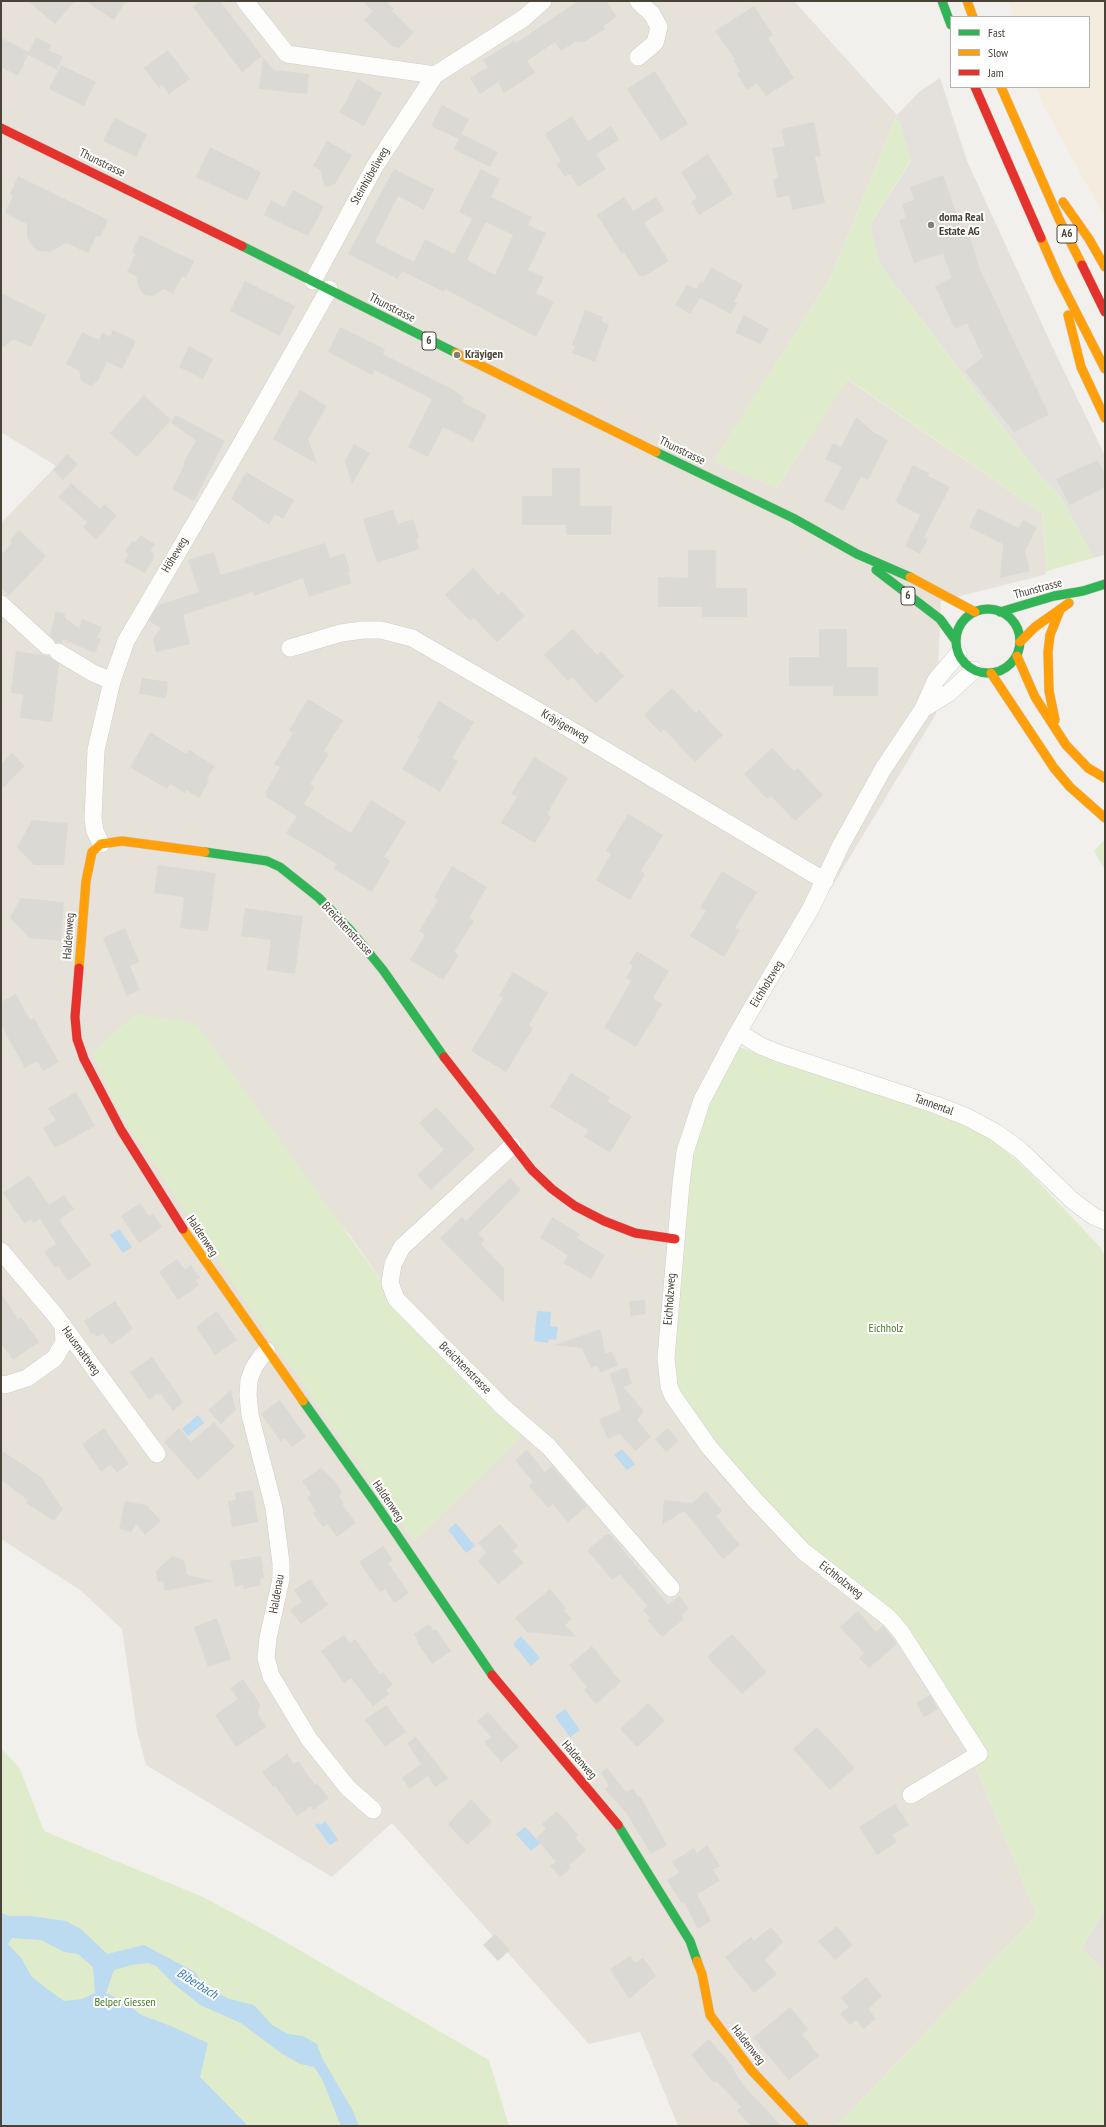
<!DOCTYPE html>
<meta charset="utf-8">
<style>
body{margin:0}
#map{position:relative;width:1106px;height:2127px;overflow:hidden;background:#f2f0ec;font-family:"PT Sans Narrow",sans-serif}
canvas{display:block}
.frame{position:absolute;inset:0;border:2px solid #484237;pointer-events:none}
.legend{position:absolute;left:950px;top:16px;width:140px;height:72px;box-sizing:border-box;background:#fff;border:1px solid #b6b3af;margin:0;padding:5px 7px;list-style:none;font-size:12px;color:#484237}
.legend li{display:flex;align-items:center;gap:8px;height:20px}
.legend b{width:20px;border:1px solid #b6b3af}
</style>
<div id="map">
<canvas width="1106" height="2127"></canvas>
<div class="frame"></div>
<ul class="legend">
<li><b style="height:5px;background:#30b455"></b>Fast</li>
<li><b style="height:5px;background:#ff9f0a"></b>Slow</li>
<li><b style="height:5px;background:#e5322d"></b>Jam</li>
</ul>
</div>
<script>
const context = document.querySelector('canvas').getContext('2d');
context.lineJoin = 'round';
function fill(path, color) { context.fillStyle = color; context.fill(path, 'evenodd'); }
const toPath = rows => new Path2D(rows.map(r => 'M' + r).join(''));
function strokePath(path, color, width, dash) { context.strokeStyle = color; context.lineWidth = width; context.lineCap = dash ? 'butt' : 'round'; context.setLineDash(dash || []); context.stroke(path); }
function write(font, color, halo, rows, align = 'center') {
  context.font = font + ' "PT Sans Narrow",sans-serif'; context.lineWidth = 4; context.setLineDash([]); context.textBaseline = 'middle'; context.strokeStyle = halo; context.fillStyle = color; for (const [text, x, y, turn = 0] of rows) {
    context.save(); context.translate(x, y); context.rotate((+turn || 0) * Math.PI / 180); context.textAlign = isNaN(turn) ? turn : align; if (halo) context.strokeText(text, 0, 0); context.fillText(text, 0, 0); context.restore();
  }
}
const residential = toPath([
 [1,1,794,1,897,115,830,279,714,461,777,488,847,379,1042,513,1047,571,1044,575,941,601,936,714,736,1046,890,1621,960,1729,1037,1915,837,2126,678,2126,640,2032,589,2044,392,1823,332,1877,146,1765,137,1731,122,1629,80,1590,1,1539,1,523,56,466,1,432],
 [135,1014,349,1234,395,1300]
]);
const commercial = toPath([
 [1008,1,1105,1,1105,218,1044,107,1037,87,1089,87,1089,17,1013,17]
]);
const industrial = toPath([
 [940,78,967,161,1053,348,1105,456,1105,555,1093,558,1061,497,1041,477,880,265,870,225,911,161,897,115,919,92],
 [1105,1909,1105,1973,1082,1948]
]);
const green = toPath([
 [897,115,911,160,870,225,880,265,1041,477,1061,497,1093,558,1047,571,1042,513,848,379,777,488,713,461,830,279],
 [1105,839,1105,870,1094,851],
 [135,1014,181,1021,198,1026,395,1300,527,1431,414,1542,262,1327,115,1105,92,1053],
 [736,1046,932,1111,992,1138,1029,1172,1101,1248,1105,1258,1105,1909,1082,1948,1105,1973,1105,2126,837,2126,1037,1915,960,1729,890,1621,774,1520,676,1395,669,1359,696,1120],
 [1,1748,20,1769,44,1831,203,1897,270,1933,489,2060,509,2126,1,2126]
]);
const water = toPath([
 [119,1229,132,1247,123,1253,110,1235],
 [537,1311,551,1312,550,1326,558,1327,556,1340,549,1339,548,1343,534,1341],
 [198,1415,204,1423,188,1436,182,1429],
 [622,1449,635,1464,627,1470,614,1455],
 [456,1523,475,1546,466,1553,448,1530],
 [521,1636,540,1658,531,1666,513,1644],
 [565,1709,580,1730,570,1737,555,1716],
 [325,1821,338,1840,330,1845,315,1825,318,1823,320,1825],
 [525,1827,540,1843,531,1851,516,1834],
 [1,1913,10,1916,31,1916,66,1921,81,1929,107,1954,144,1945,195,1972,203,1985,229,1999,254,2005,272,2025,288,2034,303,2036,317,2044,322,2058,353,2111,359,2126,341,2126,322,2079,314,2067,300,2064,281,2053,241,2023,200,2005,174,1984,156,1966,148,1963,132,1965,114,1970,106,1993,125,2002,141,2015,171,2026,208,2043,200,2077,248,2126,1,2126],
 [12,1938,41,1940,64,1952,78,1954,93,1967,95,1993,82,1999,64,2001,46,1988,31,1976,22,1959,8,1944]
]);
const building = toPath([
 [28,1,75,1,55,24],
 [85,1,126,1,114,20],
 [200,1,220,1,262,56,242,72,193,7],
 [362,1,386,1,394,9,392,11,414,32,399,48,393,47,364,20,373,11],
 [578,1,606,1,617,17,603,26,605,29,584,42,575,42,561,51,555,42,527,61,535,73,504,93,498,82,480,94,470,78,488,67,483,60,514,41,516,43],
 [754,6,773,35,768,38,794,78,766,96,757,83,747,90,737,74,740,71,733,60,735,59,715,31],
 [36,37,51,45,48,50,63,57,57,70,28,55,18,76,1,67,1,38,29,52],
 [168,50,190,79,169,94,162,85,159,88,144,68],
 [263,57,274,70,309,74,307,94,259,89],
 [61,65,96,82,84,106,49,89],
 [655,71,688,124,661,141,627,89],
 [357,79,382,93,364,126,339,112,348,99,347,99],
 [442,105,469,119,460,137,462,134,498,152,490,167,453,149,459,139,431,126],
 [572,116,588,141,611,126,619,140,596,154,606,169,578,187,570,174,565,177,556,164,561,161,545,134],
 [115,118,147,134,136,157,103,141],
 [814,122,821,156,815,157,825,203,792,210,789,195,777,198,773,179,778,178,772,148,785,146,781,129],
 [327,141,352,155,335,184,325,187,320,170,313,166],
 [210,147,261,172,247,201,196,177],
 [708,154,733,194,699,215,691,202,697,198,681,172],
 [394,169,434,189,424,210,398,196,375,242,414,262,425,239,454,254,472,219,459,212,481,169,500,179,491,197,532,217,528,225,546,233,528,270,544,277,536,293,554,302,536,337,445,289,444,292,402,271,398,279,348,254],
 [486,222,513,235,495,275,467,260],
 [943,175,961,227,966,226,979,265,978,265,1049,415,1014,432,965,371,983,357,967,323,955,329,935,286,952,278,943,253,914,263,899,220,906,218,902,204,914,200,910,187],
 [18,176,108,220,100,237,96,236,88,253,66,243,50,252,38,251,33,247,27,237,27,224,5,213,13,196,10,194],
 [293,190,324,206,308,236,264,215,271,200,284,207],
 [624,197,633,211,656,197,664,210,644,223,669,261,645,276,639,276,624,252,622,254,597,215],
 [140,235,194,261,186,278,182,276,173,294,164,289,153,296,144,295,139,288,136,276,127,272,135,254,132,252],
 [711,267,743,285,734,302,737,303,731,314,700,298,690,314,675,305,687,285,697,289,701,281,703,283],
 [245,281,295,306,280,336,230,311],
 [1,293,46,315,31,347,13,339,1,349],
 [585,310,603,317,602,322,609,324,595,362,572,353,575,346,572,345],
 [744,315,769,329,761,344,735,333],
 [340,327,385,349,383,354,454,390,464,398,462,402,487,415,473,442,443,427,428,457,408,447,432,399,375,370,372,375,328,352],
 [113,330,136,341,122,369,107,362,98,381,91,386,84,383,81,380,79,371,66,364,82,332,99,340,103,333,110,336],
 [189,346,213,359,203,379,179,367],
 [300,390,327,406,308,439,317,464,273,439],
 [144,395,171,420,137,457,110,433],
 [176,415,225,441,194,501,172,489,185,464,183,463,196,441,171,422],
 [856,417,873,432,888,440,868,480,861,477,843,511,824,501,842,467,825,459,833,443,841,447],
 [354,444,370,453,352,484,345,461],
 [67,454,78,464,63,480,53,470],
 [1098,460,1105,475,1105,487,1070,505,1056,479],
 [913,465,929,473,928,476,950,487,924,537,928,539,920,554,905,546,920,515,895,502],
 [552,468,580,468,580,506,612,506,611,535,566,535,566,525,522,525,522,496,552,496],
 [246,472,294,500,283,519,275,514,269,525,231,499],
 [71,483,101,509,104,504,117,516,96,539,83,527,87,522,58,497],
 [978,508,1019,528,1023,520,1037,527,1025,551,1030,571,1000,578,1003,544,969,527],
 [393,510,398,524,413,519,419,538,416,539,420,549,377,563,363,519],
 [19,530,46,556,9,596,1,588,1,555,12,543,10,541],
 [140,535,155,544,150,551,154,553,154,558,145,573,124,562,128,554,125,552,132,541,136,542],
 [325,543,330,558,345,553,350,571,348,572,351,583,309,597,303,578,254,596,253,592,183,615,190,644,156,652,153,639,161,628,149,621,158,605,199,592,188,560,214,552,221,575],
 [688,550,716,550,716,588,747,588,747,617,702,617,702,607,658,607,658,577,688,578],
 [473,568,498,595,502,591,525,616,497,642,474,618,470,621,445,595],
 [56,611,65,614,65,618,79,628,82,619,102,627,97,638,101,639,95,653,62,639,62,643,56,642,50,635],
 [573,629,597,655,601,651,624,676,596,703,572,677,568,681,544,655],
 [819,629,847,629,847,667,878,667,878,696,833,696,833,686,789,686,789,657,819,657],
 [16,651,49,656,59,664,52,722,20,718,23,694,11,693],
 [142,678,168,682,166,698,139,694],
 [672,688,696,713,699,710,723,735,695,762,664,729,661,733,644,715],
 [308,699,343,720,324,751,329,754,310,784,314,787,304,804,351,833,371,800,406,822,384,857,390,861,372,892,334,869,337,864,286,833,297,816,266,797,267,794,265,793,280,767,274,764,293,733,289,730],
 [439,701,474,722,452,758,458,761,440,792,402,769,420,739,417,738],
 [150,732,186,754,189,750,215,766,207,779,209,780,199,798,186,790,185,793,170,784,167,789,130,767],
 [772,748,794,771,798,768,823,795,795,821,771,796,767,799,744,774],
 [12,753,25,766,1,790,1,764],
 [534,757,568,778,547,814,551,817,535,843,501,823,517,797,511,794],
 [628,814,663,835,641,871,645,874,630,900,596,880,611,854,606,851],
 [32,820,68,823,64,865,34,865,17,848],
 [158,865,216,873,208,931,180,928,184,897,154,893],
 [452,866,487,887,469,918,474,921,454,952,459,955,443,980,410,960,425,935,419,931,438,900,434,897],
 [722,871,757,892,735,928,740,930,724,957,690,936,706,911,700,908],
 [21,898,64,902,61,941,29,938,10,917],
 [245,908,303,916,295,974,267,970,271,940,241,936],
 [125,928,139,962,130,966,140,990,127,996,103,938],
 [637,951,669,971,653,998,662,1004,636,1047,604,1028,631,981,626,978,633,966,629,963],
 [513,972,548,993,529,1025,533,1028,506,1072,471,1051,503,998,499,996],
 [16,994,30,1020,34,1018,59,1062,43,1071,37,1061,25,1068,1,1025,1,1002],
 [571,1073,610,1097,607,1101,632,1116,610,1152,584,1137,588,1130,550,1107],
 [76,1092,95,1126,55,1148,43,1128,56,1121,48,1108],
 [436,1107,475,1149,431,1190,417,1175,444,1150,419,1123],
 [29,1175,49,1205,64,1195,74,1209,59,1220,91,1265,68,1281,58,1265,55,1268,44,1252,56,1244,40,1219,34,1223,31,1219,24,1223,3,1193],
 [510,1178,521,1190,478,1234,485,1240,481,1244,504,1268,504,1303,440,1238,462,1217,466,1221],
 [140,1203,149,1216,153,1214,162,1227,139,1243,121,1216],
 [552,1217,580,1234,577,1238,605,1255,591,1279,563,1263,568,1255,540,1238],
 [177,1259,185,1270,191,1265,200,1278,196,1280,199,1285,178,1300,159,1272],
 [1,1293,18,1319,21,1317,39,1342,13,1360,1,1343],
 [645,1300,646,1314,631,1316,629,1301],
 [115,1301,133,1329,111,1345,103,1333,97,1337,94,1333,92,1334,84,1321],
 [217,1311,237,1340,215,1355,196,1327],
 [601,1329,605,1354,612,1351,618,1365,601,1373,597,1365,591,1368,582,1348,554,1345],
 [152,1357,183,1402,173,1411,161,1394,159,1396,158,1393,149,1400,130,1372],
 [627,1367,632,1384,623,1387,644,1411,637,1420,651,1437,635,1451,620,1434,608,1439,599,1419,621,1410,609,1371,611,1373],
 [231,1390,236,1410,221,1424,208,1410],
 [280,1400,306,1437,292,1447,285,1438,281,1442,261,1414],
 [214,1422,235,1446,198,1480,164,1442,179,1428,191,1442],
 [104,1428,129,1464,117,1472,110,1465,101,1472,82,1444],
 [668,1428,679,1441,666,1452,655,1439],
 [1,1450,41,1477,63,1509,54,1521,26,1503,28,1500,1,1480],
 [527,1450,545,1472,552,1466,587,1506,568,1522,553,1504,548,1508,529,1486,533,1482,515,1460],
 [321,1468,334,1480,342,1493,339,1496,344,1503,342,1504,356,1523,337,1537,327,1524,323,1527,313,1513,316,1511,307,1498,311,1494,302,1481],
 [253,1490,258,1522,232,1527,228,1501,236,1500,235,1493],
 [706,1491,722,1511,716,1516,740,1545,723,1559,684,1511,662,1525,664,1500,692,1503],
 [125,1501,146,1505,161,1521,145,1535,136,1524,131,1532,119,1529],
 [500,1524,518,1546,512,1551,524,1563,498,1584,478,1561,487,1553,478,1543],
 [610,1534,668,1605,679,1596,689,1608,681,1615,684,1619,662,1637,647,1620,650,1618,643,1610,647,1606,620,1574,612,1580,587,1550,605,1535],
 [383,1546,393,1560,388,1563,409,1593,394,1603,385,1589,380,1592,359,1562],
 [172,1556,184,1560,187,1575,213,1581,165,1591,163,1581,158,1583,156,1571],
 [261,1556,264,1578,260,1579,261,1585,244,1589,243,1585,235,1587,230,1561],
 [310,1579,328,1605,301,1624,290,1610,302,1602,294,1590],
 [550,1589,566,1608,564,1610,572,1619,565,1625,576,1637,527,1632,515,1618],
 [858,1611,876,1632,883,1626,897,1644,869,1668,859,1658,864,1653,840,1627],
 [217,1618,231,1659,208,1667,194,1627],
 [429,1624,434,1631,436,1629,451,1651,432,1664,417,1642,418,1641,414,1634],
 [732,1634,767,1672,742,1694,707,1657],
 [344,1635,350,1643,355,1639,380,1674,383,1672,393,1685,386,1690,389,1694,373,1706,351,1678,344,1683,321,1651],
 [592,1646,621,1682,596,1704,584,1690,587,1687,569,1665],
 [243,1679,260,1704,258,1714,266,1727,236,1747,215,1715,238,1699,230,1688],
 [930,1695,938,1709,924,1717,916,1703],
 [648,1703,665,1721,637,1747,620,1729],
 [386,1705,406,1732,385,1747,365,1720],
 [488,1712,519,1747,501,1762,484,1742,491,1737,477,1721],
 [817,1727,855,1768,830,1790,793,1749],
 [416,1737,448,1778,435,1787,428,1776,410,1789,402,1778,421,1764,407,1743],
 [287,1754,294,1764,298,1761,315,1785,317,1783,329,1798,313,1810,311,1806,297,1816,275,1786,273,1787,262,1772],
 [607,1768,626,1792,633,1788,638,1797,640,1796,667,1845,651,1854,627,1814,605,1789,609,1786,601,1772],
 [471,1799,492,1822,467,1845,448,1824],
 [895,1804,909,1825,892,1835,897,1842,877,1855,859,1827],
 [557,1811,578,1835,575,1838,586,1850,569,1865,571,1868,560,1877,550,1866,556,1862,536,1838,546,1829,542,1824],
 [707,1845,720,1866,713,1870,720,1881,697,1894,711,1921,698,1929,684,1902,682,1904,667,1880,679,1873,672,1862,694,1848,697,1853],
 [837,1926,853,1945,835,1960,818,1941],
 [771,1927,783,1942,765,1960,777,1974,754,1993,725,1957,751,1937,754,1941],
 [495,1934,510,1950,498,1961,483,1945],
 [630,1956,635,1963,643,1958,656,1976,629,1999,610,1969],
 [866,1977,882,1996,868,2009,876,2019,863,2029,856,2020,850,2025,840,2014,849,2007,841,1998],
 [790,2007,808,2029,802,2034,819,2056,789,2080,753,2038],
 [709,2039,733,2067,732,2068,744,2086,781,2126,751,2126,737,2111,741,2107,716,2081,714,2083,691,2055]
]);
const street = toPath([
 [245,1,287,54,435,75],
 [638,1,652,14,659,27,655,43,638,57],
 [313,281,375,166,435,75,524,18,543,1],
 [1,604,47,646],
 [290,648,341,633,363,630,381,630,412,638,573,731,825,881],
 [58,652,93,673,112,681],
 [923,709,949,693,974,670],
 [101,844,95,831,93,819,96,750,112,681,126,641,244,439,329,289],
 [738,1032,761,1046,778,1053,936,1105,967,1117,995,1132,1020,1150,1073,1201,1093,1216,1105,1221],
 [512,1146,402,1247,393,1264,390,1283,396,1299,503,1407,549,1447,671,1588],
 [1,1251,55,1315,157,1454],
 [267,1351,261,1357,254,1367,249,1380,248,1395,250,1415,274,1508,281,1563,281,1579,268,1638,266,1658,271,1676,309,1739,348,1788,373,1810],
 [1,1384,5,1385,27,1378,55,1358,64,1342,63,1325],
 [911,1795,979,1754,901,1632,889,1618,803,1551,754,1499,709,1447,673,1396,669,1386,666,1358,681,1184,685,1152,702,1100,738,1032,811,908,841,845,883,769,923,709,936,680,958,654]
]);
const fast = toPath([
 [942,1,951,25],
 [242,246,456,353],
 [656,452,793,518,857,554,910,577],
 [876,570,940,619,956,641],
 '956 641a32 32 0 1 1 64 0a32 32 0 1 1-64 0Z',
 [1000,612,1054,596,1083,591,1105,584],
 [205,852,267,861,280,867,319,898,351,931,383,970,444,1057],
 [303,1401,376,1504,492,1675],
 [618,1825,690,1941,697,1961]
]);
const slow = toPath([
 [967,1,973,17],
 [1001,87,1059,219,1082,265],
 [1063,202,1089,239,1105,267],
 [1041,238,1058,277,1105,369],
 [1068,315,1081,367,1105,418],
 [456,353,656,452],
 [910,577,975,612],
 [1020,642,1035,627,1069,603],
 [1017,656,1035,697,1066,745,1088,768,1105,778],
 [991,673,1054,768,1070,787,1105,818],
 [1055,720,1049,691,1048,652,1050,635,1060,610],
 [79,968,86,881,92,852,101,844,122,841,205,852],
 [183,1229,303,1401],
 [697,1961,702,1974,710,2015,752,2071,804,2126]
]);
const jam = toPath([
 [975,87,1041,238],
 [1,128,242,246],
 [1082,265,1105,312],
 [79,968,75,1017,77,1039,84,1059,121,1130,183,1229],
 [444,1057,532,1170,552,1189,575,1206,604,1221,635,1233,675,1239],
 [492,1675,618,1825]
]);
const markers = [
 [931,225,4,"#847f76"],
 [457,355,4,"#847f76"]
];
const shields = [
 [1067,234,20],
 [429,341,14],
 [908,596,14]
];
const shieldNames = [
 ["A6",1067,234],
 ["6",429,341],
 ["6",908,596]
];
const streetNames = [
 ["Thunstrasse",102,163,26],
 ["Steinhübeliweg",370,176,-60],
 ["Thunstrasse",392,308,27],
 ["Thunstrasse",682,451,26],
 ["Höheweg",175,555,-59],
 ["Thunstrasse",1038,589,-15],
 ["Kräyigenweg",565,726,30],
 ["Breichtenstrasse",347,929,47],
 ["Haldenweg",69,936,-86],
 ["Eichholzweg",767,984,-59],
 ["Tannental",934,1105,20],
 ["Haldenweg",202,1236,56],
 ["Eichholzweg",670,1299,-86],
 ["Hausmattweg",81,1351,54],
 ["Breichtenstrasse",465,1368,45],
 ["Haldenweg",388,1501,56],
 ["Eichholzweg",841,1580,38],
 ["Haldenau",277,1594,-80],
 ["Haldenweg",579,1760,49],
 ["Haldenweg",748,2045,52]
];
const poiNames = [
 ["doma Real",939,218],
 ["Estate AG",939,232],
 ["Kräyigen",465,355]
];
const parkNames = [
 ["Eichholz",886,1329],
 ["Belper Giessen",125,2003]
];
const waterNames = [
 ["Biberbach",197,1984,32]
];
fill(residential, '#e6e2d9');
fill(commercial, '#f4ecdf');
fill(industrial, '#e4e0db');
fill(green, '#dfeccc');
fill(water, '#bcdaf0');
fill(building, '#dbd9d4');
strokePath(street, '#d0cec9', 18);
strokePath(fast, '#d1cdc3', 10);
strokePath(slow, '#d1cdc3', 10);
strokePath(jam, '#d1cdc3', 10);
strokePath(street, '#fdfdfc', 17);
strokePath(fast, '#30b455', 9);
strokePath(slow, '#ff9f0a', 9);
strokePath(jam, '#e5322d', 9);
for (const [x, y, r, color] of markers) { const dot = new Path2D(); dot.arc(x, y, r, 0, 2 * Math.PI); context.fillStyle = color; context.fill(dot); strokePath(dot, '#fff', 1.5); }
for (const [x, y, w] of shields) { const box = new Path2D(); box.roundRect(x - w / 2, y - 9, w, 18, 3); context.fillStyle = '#fff'; context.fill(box); strokePath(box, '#484237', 1); }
write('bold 11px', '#484237', null, shieldNames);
write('12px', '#484237', '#fff', streetNames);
write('bold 12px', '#484237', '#fff', poiNames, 'left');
write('12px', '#467c29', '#fff', parkNames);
write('italic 13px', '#2e79b6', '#fff', waterNames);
</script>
